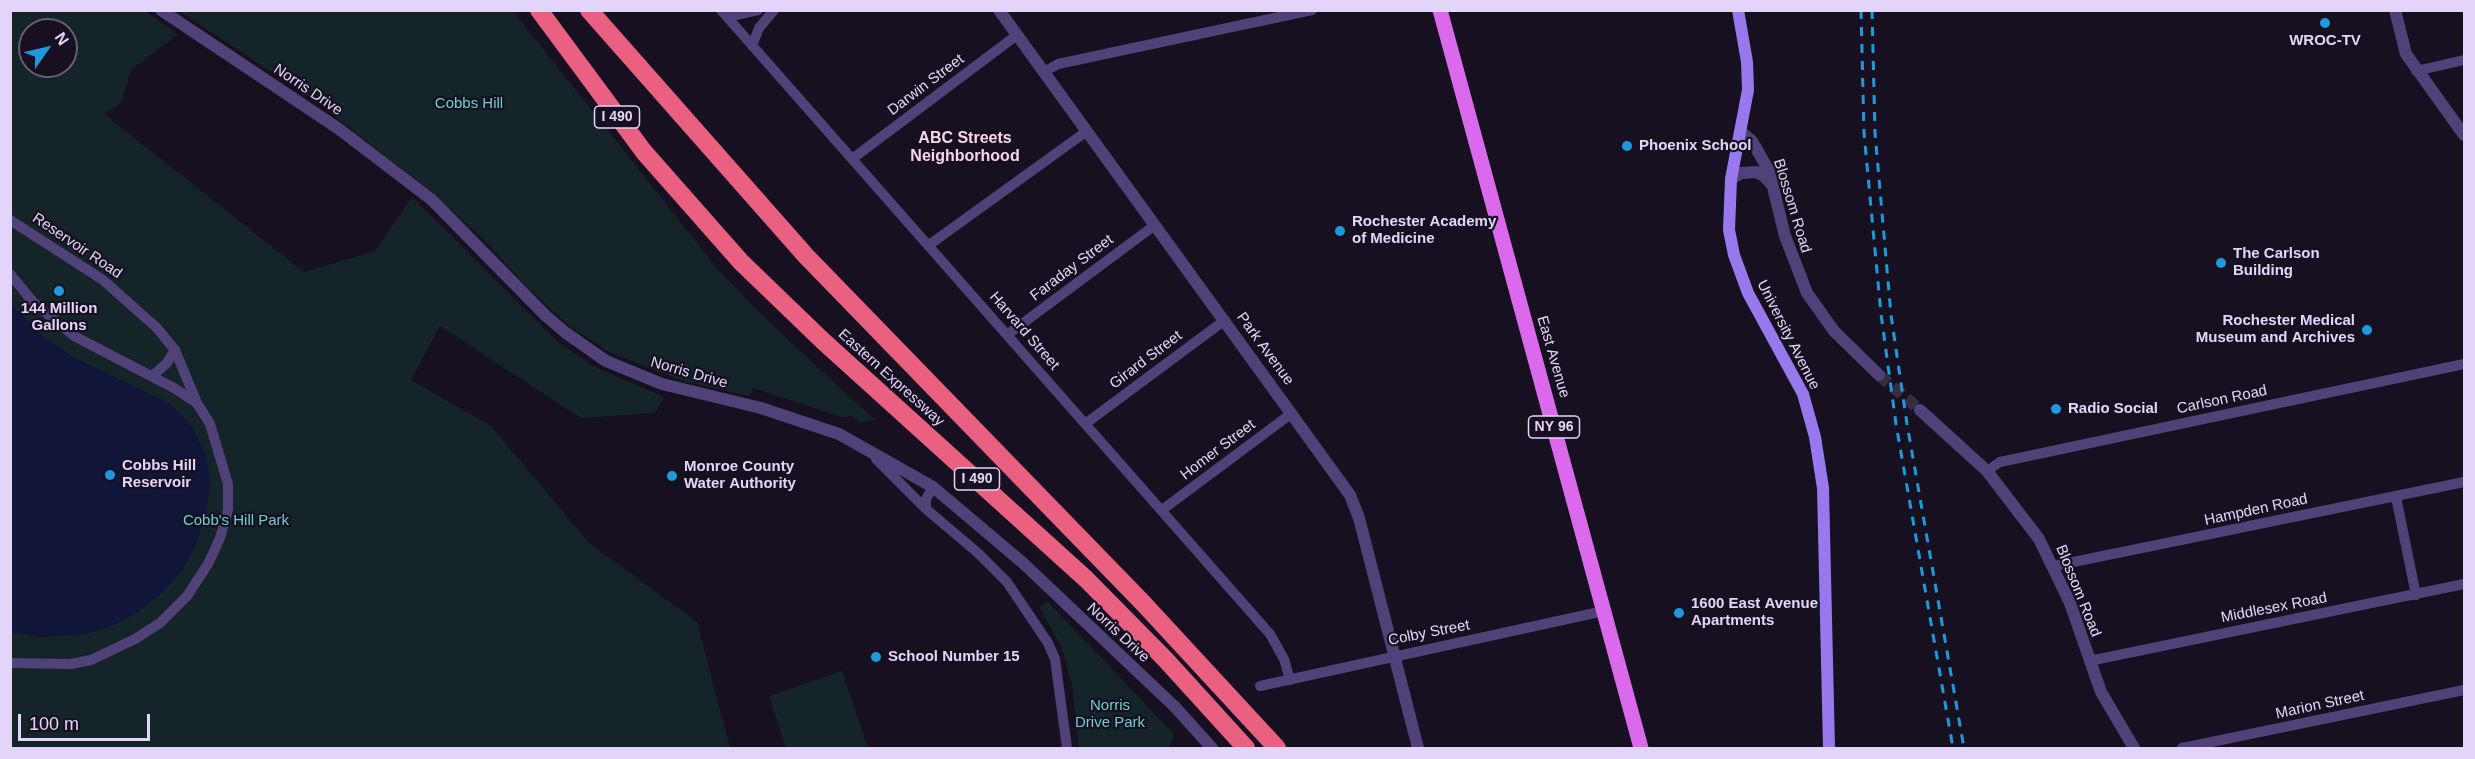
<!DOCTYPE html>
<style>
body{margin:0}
#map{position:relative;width:2475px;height:759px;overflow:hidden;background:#171020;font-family:Arial,sans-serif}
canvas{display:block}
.frame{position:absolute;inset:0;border:12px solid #e2d5f9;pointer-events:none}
.north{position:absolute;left:18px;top:18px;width:60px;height:60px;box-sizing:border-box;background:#171020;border:2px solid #685f77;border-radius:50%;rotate:56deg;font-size:16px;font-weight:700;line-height:24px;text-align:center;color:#e2d5f9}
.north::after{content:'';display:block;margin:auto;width:21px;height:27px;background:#1e9adc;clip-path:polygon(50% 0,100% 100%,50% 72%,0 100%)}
.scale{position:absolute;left:18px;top:714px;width:132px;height:27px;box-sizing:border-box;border:3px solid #e2d5f9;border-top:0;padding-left:8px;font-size:18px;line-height:21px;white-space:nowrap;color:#e2d5f9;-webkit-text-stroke:4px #171020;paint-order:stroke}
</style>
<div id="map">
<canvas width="2475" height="759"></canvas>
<div class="frame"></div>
<div class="north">N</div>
<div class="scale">100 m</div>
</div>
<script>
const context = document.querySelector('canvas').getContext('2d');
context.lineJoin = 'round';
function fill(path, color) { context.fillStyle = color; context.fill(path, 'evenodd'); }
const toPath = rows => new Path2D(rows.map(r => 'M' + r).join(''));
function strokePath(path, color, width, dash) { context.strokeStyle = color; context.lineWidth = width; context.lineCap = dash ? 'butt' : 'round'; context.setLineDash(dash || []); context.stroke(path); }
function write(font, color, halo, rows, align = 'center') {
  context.font = font + ' Arial,sans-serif'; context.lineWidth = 4.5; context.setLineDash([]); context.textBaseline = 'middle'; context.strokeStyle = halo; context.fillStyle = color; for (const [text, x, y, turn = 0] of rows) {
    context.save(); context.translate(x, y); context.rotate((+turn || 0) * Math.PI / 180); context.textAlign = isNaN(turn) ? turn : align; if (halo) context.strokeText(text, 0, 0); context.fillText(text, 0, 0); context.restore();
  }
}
const green = toPath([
 [11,11,146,11,178,34,131,70,121,103,104,114,304,272,375,251,412,197,557,341,593,366,664,397,655,413,581,418,440,326,411,380,491,426,589,543,697,622,730,748,11,747],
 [30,30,66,30,66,66,30,66],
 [179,11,513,11,720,272,772,325,875,420,859,423,853,416,842,417,753,388,750,396,682,381,607,351,567,324,529,289,486,242,432,192,312,99],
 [1047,601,1174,734,1169,748,1079,748,1072,685,1062,649,1039,606],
 [842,671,868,748,786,748,769,696]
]);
const water = toPath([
 [11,305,43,336,73,357,169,403,191,425,207,458,210,480,207,508,196,545,182,570,162,593,135,614,116,624,87,634,40,637,11,632]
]);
const tertiaryTunnel = toPath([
 [1879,375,1920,410]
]);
const minor = toPath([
 [721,10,1270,634,1284,659,1290,680],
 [727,17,758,10],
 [752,46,759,28,774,10],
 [2416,71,2464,60],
 [1044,72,1058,64,1312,10],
 [852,159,1017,35],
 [10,220,103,280,157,328,175,350,197,403],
 [929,245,1087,131],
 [10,274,33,302,74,336,174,388,197,403,210,424,228,484,228,510,220,538,208,564,187,596,160,623,135,639,91,660,71,664,10,663],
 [1007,335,1155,225],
 [152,376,166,364,175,350],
 [1085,424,1225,320],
 [876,459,926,509],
 [1987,471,2000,462,2464,364],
 [933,487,926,499,926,509,978,553,1007,582,1048,643,1055,659,1067,748],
 [2396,497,2416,595],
 [1162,510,1292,413],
 [2054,566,2464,482],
 [2089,661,2464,584],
 [1260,686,1604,611],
 [2182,748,2464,690]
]);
const tertiary = toPath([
 [161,10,339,129,432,200,546,316,566,333,606,361,662,384,761,408,839,434,933,487,1023,563,1175,707,1212,748],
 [999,10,1350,495,1359,518,1418,748],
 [2395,10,2406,54,2464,135],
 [1740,131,1752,141,1769,171,1785,236,1807,293,1834,331,1879,375],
 [1731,179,1741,173,1756,172,1764,176,1772,185],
 [1920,410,1987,471,2039,539,2070,603,2101,692,2134,748]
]);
const secondary = toPath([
 [1738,10,1747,62,1748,90,1731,179,1729,230,1734,255,1748,293,1803,394,1815,437,1823,488,1829,748]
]);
const primary = toPath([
 [1440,10,1641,748]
]);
const motorway = toPath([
 [539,10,644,152,741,262,823,341,1086,579,1165,659,1246,748],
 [589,10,806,256,1143,603,1277,748]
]);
const rail = toPath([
 [1861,10,1864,133,1881,314,1896,424,1953,748],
 [1872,10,1875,133,1891,315,1907,424,1964,748]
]);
const markers = [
 [2325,23,6,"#1e9adc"],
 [1627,146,6,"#1e9adc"],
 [1340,231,6,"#1e9adc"],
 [2221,263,6,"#1e9adc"],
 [59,291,6,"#1e9adc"],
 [2367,330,6,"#1e9adc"],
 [2056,409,6,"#1e9adc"],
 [110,475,6,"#1e9adc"],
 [672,476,6,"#1e9adc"],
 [1679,613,6,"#1e9adc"],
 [876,657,6,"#1e9adc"]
];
const shields = [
 [617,117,45],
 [1554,427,51],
 [977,479,45]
];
const shieldNames = [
 ["I 490",617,117],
 ["NY 96",1554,427],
 ["I 490",977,479]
];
const poiNames = [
 ["WROC-TV",2325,41,"center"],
 ["Phoenix School",1639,146],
 ["Rochester Academy",1352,222],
 ["of Medicine",1352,239],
 ["The Carlson",2233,254],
 ["Building",2233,271],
 ["144 Million",59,309,"center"],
 ["Gallons",59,326,"center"],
 ["Rochester Medical",2355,321,"right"],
 ["Museum and Archives",2355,338,"right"],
 ["Radio Social",2068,409],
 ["Cobbs Hill",122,466],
 ["Reservoir",122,483],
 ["Monroe County",684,467],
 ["Water Authority",684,484],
 ["1600 East Avenue",1691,604],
 ["Apartments",1691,621],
 ["School Number 15",888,657]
];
const streetNames = [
 ["Darwin Street",926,85,-37],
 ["Norris Drive",308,90,34],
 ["Blossom Road",1792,206,73],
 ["Reservoir Road",77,246,34],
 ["Faraday Street",1072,268,-37],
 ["Harvard Street",1024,331,49],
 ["University Avenue",1788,335,63],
 ["Park Avenue",1265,349,54],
 ["East Avenue",1553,357,74],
 ["Girard Street",1146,360,-37],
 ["Norris Drive",689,373,16],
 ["Eastern Expressway",891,378,42],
 ["Carlson Road",2222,400,-12],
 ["Homer Street",1218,450,-37],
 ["Hampden Road",2256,510,-12],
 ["Blossom Road",2078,591,68],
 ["Middlesex Road",2274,608,-11],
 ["Norris Drive",1118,633,43],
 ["Colby Street",1429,633,-11],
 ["Marion Street",2320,705,-12]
];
const parkNames = [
 ["Cobbs Hill",469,104],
 ["Cobb's Hill Park",236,521],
 ["Norris",1110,706],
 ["Drive Park",1110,723]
];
const neighbourhoodNames = [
 ["ABC Streets",965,139],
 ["Neighborhood",965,157]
];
fill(green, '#142429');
fill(water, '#101539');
strokePath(tertiaryTunnel, '#352e41', 12, [12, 6]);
strokePath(minor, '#514179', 10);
strokePath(tertiary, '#514179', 12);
strokePath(secondary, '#9878ed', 12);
strokePath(primary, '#da6aeb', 15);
strokePath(motorway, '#e96080', 18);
strokePath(rail, '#1e9adc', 3, [9, 8]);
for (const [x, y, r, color] of markers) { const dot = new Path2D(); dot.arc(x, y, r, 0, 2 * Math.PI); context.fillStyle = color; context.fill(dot); strokePath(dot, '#171020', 2); }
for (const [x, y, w] of shields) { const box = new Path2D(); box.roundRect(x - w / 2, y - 11, w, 22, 4.5); context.fillStyle = '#171020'; context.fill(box); strokePath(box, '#e2d5f9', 1.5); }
write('bold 14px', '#e2d5f9', null, shieldNames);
write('bold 15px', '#e2d5f9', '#171020', poiNames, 'left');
write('15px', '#e2d5f9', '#171020', streetNames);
write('15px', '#6bcfcf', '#171020', parkNames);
write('bold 16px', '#f9d6e4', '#171020', neighbourhoodNames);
</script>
